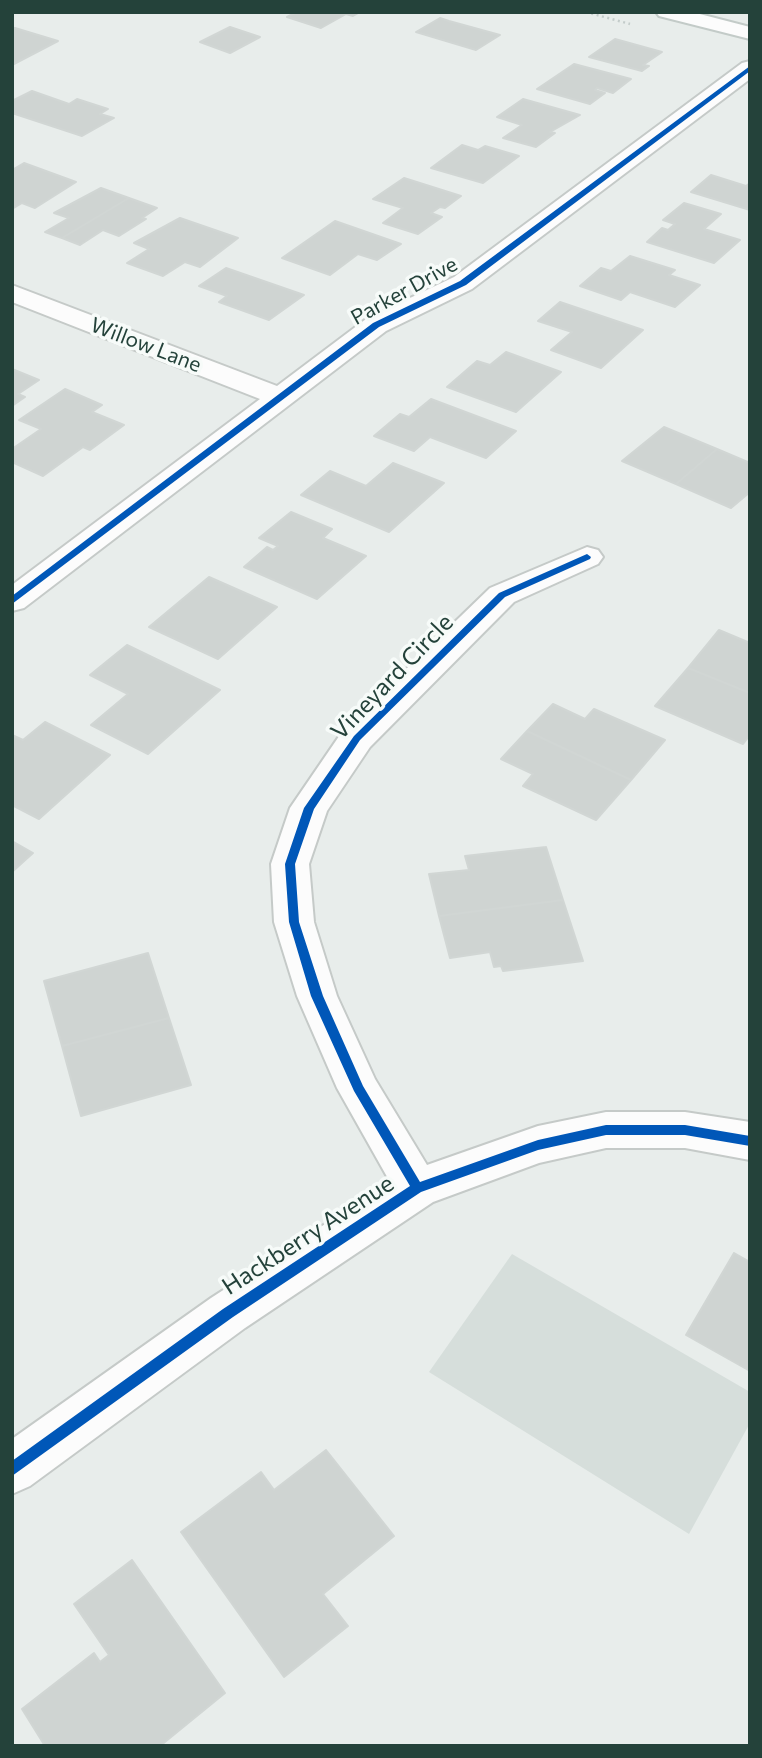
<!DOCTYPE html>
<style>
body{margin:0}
#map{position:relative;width:762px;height:1758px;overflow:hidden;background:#e8edeb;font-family:Commissioner,sans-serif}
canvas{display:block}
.frame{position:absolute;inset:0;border:14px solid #24423a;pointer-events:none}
</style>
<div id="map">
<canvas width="762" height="1758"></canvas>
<div class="frame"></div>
</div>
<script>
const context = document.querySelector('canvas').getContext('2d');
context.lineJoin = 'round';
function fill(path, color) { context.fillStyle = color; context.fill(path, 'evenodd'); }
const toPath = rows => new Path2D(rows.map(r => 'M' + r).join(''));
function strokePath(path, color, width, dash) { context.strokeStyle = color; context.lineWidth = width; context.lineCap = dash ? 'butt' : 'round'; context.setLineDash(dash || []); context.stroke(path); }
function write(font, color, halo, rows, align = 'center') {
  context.font = font + ' Commissioner,sans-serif'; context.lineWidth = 7; context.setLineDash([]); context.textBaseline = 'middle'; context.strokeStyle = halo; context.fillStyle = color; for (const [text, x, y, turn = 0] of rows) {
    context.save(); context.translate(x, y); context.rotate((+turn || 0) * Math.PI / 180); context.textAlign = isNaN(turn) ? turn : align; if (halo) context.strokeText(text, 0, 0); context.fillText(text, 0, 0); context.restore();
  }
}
const built = toPath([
 [512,1254,750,1392,750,1423,689,1534,429,1372]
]);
const building = toPath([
 [297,12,360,12,353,16,346,14,321,28,287,17,297,12],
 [440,18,449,21,500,35,476,50,416,32,440,18],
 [230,27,260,37,230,53,200,42,230,27],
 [15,28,58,41,12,65,12,29,15,28],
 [615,39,662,52,643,65,649,66,642,71,589,57,615,39],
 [574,64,631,79,613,93,597,88,595,90,605,93,590,104,537,89,574,64],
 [32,91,69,104,77,99,108,109,100,114,114,118,82,136,12,113,12,101,32,91],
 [523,99,580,115,550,132,555,133,536,147,503,138,522,125,497,117,523,99],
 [462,145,478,150,485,146,519,156,483,183,431,168,462,145],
 [24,163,76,182,35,208,22,203,12,209,12,170,24,163],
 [711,175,746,186,750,183,750,210,691,192,711,175],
 [404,178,461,196,445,208,440,207,431,213,442,217,418,234,383,223,403,208,373,199,404,178],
 [101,188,129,198,62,238,45,232,69,218,54,213,101,188],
 [129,198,157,208,142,218,146,219,119,236,103,230,80,245,62,238,129,198],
 [684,203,721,214,704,229,740,240,714,263,647,242,662,228,668,230,675,224,663,220,684,203],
 [180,218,238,238,200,267,185,262,163,276,127,263,149,249,134,243,180,218],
 [335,221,401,244,377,260,358,254,330,275,282,258,335,221],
 [630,256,675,270,669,275,700,285,675,307,630,292,621,300,580,286,601,268,611,271,630,256],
 [226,268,304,295,269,320,219,302,227,296,199,286,226,268],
 [560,302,643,330,601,368,551,350,572,332,538,321,560,302],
 [506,352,561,372,516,412,447,387,477,361,490,365,506,352],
 [12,369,39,380,18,394,25,397,12,406,12,369],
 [65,389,102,405,92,412,124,425,90,450,83,447,43,476,12,462,12,449,41,429,19,420,65,389],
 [431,399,516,431,486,458,430,437,414,451,374,436,400,414,409,417,431,399],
 [664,427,717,449,676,484,622,461,664,427],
 [717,449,750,463,750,492,731,508,676,484,717,449],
 [393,463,444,483,389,532,301,495,330,471,366,486,393,463],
 [291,512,332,529,323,538,366,556,317,599,244,567,267,547,273,550,278,546,259,538,291,512],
 [209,577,277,607,218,659,149,627,209,577],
 [719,630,750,643,750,693,688,668,719,630],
 [127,645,220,690,148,754,91,725,128,694,90,675,127,645],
 [688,668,750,693,750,735,743,744,655,706,688,668],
 [553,704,585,719,594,709,665,740,631,780,527,731,553,704],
 [45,722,110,755,39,819,12,805,12,735,23,740,45,722],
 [527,731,631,780,596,820,523,786,533,774,501,759,527,731],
 [12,841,33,853,12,872,12,841],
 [546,847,563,900,439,916,429,874,469,870,465,856,546,847],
 [563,900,583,961,503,971,501,966,494,967,490,952,450,958,439,916,563,900],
 [148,953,169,1018,62,1046,44,981,148,953],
 [169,1018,191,1085,81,1116,62,1046,169,1018],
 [734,1253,750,1262,750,1371,686,1335,734,1253],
 [326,1450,394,1536,323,1594,348,1626,284,1677,181,1532,261,1472,274,1490,326,1450],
 [132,1560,225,1693,160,1746,45,1746,22,1709,94,1653,100,1662,109,1655,74,1604,132,1560]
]);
const path = toPath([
 [586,12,630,24]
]);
const street = toPath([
 [750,61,750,79,472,289,386,331,24,608,12,611,12,585,260,399,12,302,12,285,277,386,366,319,454,277,742,63,750,61],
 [587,547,598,550,603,557,598,564,514,602,370,747,327,811,309,864,314,922,337,996,375,1079,427,1165,538,1126,606,1112,685,1112,750,1122,750,1160,685,1148,606,1148,539,1163,433,1202,245,1328,30,1486,12,1494,12,1439,211,1298,390,1182,337,1088,297,996,274,922,271,864,290,808,344,729,490,588,587,547]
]);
const secondary = toPath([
 [656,12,692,12,750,27,750,39,659,16,656,12]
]);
const cycleway = toPath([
 [750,66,750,71,466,285,379,327,12,604,12,596,373,323,460,281,750,66],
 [587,554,591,557,590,559,505,597,360,740,314,809,295,864,299,922,323,996,363,1086,420,1182,538,1140,606,1125,685,1125,750,1136,750,1146,685,1135,606,1135,538,1150,421,1192,233,1317,12,1476,12,1461,223,1309,410,1186,354,1091,311,996,289,922,285,864,304,808,354,736,499,593,587,554]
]);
const farStreetnames = [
 ["Parker Drive",404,291,-29],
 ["Willow Lane",146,345,21]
];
const streetNames = [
 ["Vineyard Circle",392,677,-46],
 ["Hackberry Avenue",308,1235,-33]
];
fill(built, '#d6dedb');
fill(building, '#cfd4d2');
strokePath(building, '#d1d6d4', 2);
strokePath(street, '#c5cac8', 4);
strokePath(secondary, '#c3cbc8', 4);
strokePath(path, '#c3ccca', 2.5, [2, 3.5]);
fill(street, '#fcfcfc');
fill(secondary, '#fcfcfc');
fill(cycleway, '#0057b8');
write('21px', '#24423a', '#f7fbf9', farStreetnames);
write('24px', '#24423a', '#f7fbf9', streetNames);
</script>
